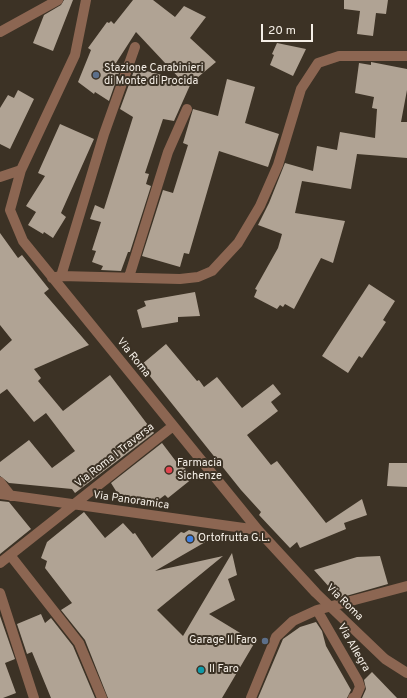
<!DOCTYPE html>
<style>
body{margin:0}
#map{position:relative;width:407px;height:698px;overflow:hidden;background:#3c3225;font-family:Overpass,sans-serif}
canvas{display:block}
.scale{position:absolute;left:261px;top:24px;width:52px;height:18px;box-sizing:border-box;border:2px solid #f5efe7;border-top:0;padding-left:5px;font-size:12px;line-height:14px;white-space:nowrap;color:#f5efe7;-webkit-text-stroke:3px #3c3225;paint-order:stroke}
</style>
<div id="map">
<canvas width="407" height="698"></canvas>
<div class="scale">20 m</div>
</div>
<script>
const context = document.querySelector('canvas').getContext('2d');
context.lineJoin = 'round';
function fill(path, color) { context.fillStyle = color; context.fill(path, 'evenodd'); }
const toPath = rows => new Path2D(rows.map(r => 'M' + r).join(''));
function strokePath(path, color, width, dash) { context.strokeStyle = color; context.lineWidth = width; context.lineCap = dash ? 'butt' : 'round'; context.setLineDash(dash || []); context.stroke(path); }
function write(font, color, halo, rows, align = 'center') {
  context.font = font + ' Overpass,sans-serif'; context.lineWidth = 4; context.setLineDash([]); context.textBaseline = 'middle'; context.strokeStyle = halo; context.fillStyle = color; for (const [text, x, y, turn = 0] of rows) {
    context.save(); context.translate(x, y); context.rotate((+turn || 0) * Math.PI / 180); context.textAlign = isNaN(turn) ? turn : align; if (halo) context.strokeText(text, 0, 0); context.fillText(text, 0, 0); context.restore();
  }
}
const building = toPath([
 [64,0,73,0,53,51,33,43,44,15,61,5],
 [133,0,153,0,175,17,184,6,206,17,190,38,216,62,191,83,174,121,163,119,145,173,149,174,146,184,151,186,130,252,128,252,121,271,101,270,103,266,92,262,96,251,92,250,101,222,90,219,95,205,104,209,133,117,120,109,135,68,181,80,136,32,116,63,122,64,109,101,95,92,94,94,78,82,91,50,88,48,107,22,109,23,111,21,114,24],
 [344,0,388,0,386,14,376,13,373,36,357,34,360,11,344,9],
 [277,43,306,49,293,76,270,65,274,55,272,54],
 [371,62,407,69,407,90,401,122,407,122,407,158,357,154,351,189,302,181,295,213,345,221,333,263,321,258,294,309,285,304,283,307,280,305,277,309,254,297,257,290,255,289,278,248,282,234,258,225,269,203,285,163,313,171,317,146,337,150,340,132,375,138,377,109,372,108,374,97,355,93,359,63,371,65],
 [227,79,255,87,245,123,279,134,268,167,219,151,189,254,184,253,180,267,142,256,163,190,173,193,188,145,183,143,193,109,218,116],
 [18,90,34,99,10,149,0,144,0,108,8,95,14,98],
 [60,124,94,139,61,213,66,217,53,238,44,232,43,234,28,225,36,212,26,206,45,176,38,173],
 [0,233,18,258,22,255,49,289,44,293,89,345,34,369,41,378,38,381,63,411,110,375,154,433,75,493,72,489,9,483,0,476,0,462,29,440,52,468,75,451,46,413,34,422,7,389,0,394,0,351,12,340,0,325],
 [369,284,395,301,383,320,386,322,362,358,359,356,348,373,322,356],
 [195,292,200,316,178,317,178,322,142,328,137,310,146,306,144,301],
 [166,344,197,381,199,380,204,387,217,377,242,408,273,384,281,394,271,402,278,411,247,435,271,465,277,461,326,523,362,499,367,515,344,523,346,529,300,548,297,542,290,548,259,515,261,512,241,490,141,365],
 [162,443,181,468,183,466,193,478,168,498,165,495,157,501,121,499,111,483],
 [389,463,407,463,407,487,387,486],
 [0,501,9,502,31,529,0,554],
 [84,512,105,538,123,523,133,534,135,533,152,558,181,532,184,533,189,530,214,537,155,571,223,556,157,610,183,636,232,553,237,575,228,579,235,600,209,614,255,642,222,698,108,698,85,640,61,610,72,603,45,568,47,561,41,558,47,542],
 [380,556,388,584,339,598,314,570,357,557],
 [41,614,45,623,51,618,73,646,95,698,51,698,32,652,27,654,17,624],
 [0,616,15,659,5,663,16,693,3,698,0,698],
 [316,622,322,631,326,646,351,690,347,698,258,698,283,639,300,627],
 [372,672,397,698,362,698,366,689,364,680]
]);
const minor = toPath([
 [86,0,75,55,21,170,10,210,23,241,258,530,316,593,385,659,407,673],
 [0,32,58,0],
 [0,177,21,170],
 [61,276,104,134,135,47],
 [129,277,168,152,187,109],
 [52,278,61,276,180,279,198,277,212,271,238,243,260,206,278,165,301,89,318,63,339,56,407,56],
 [0,482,11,496],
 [0,494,258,530],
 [10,555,79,643,102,698],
 [0,563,173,426],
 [0,593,34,698],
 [317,610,358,681,360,687,356,696,353,698],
 [251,698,276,637,293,621,317,610,407,586]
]);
const markers = [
 [96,75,4,"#5c6f8a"],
 [169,470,4,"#e0444e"],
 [190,539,4,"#3f7fe0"],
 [265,641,4,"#5c6f8a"],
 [201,670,4,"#0f9aa8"]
];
const poiNames = [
 ["Stazione Carabinieri",104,69],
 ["di Monte di Procida",104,82],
 ["Farmacia",177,464],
 ["Sichenze",177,477],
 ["Ortofrutta G.L.",198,539],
 ["Garage Il Faro",257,641,"right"],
 ["Il Faro",209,670]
];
const streetNames = [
 ["Via Roma",133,358,51],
 ["Via Roma I Traversa",115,456,-38],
 ["Via Panoramica",131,501,8],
 ["Via Roma",344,603,44],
 ["Via Allegra",353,648,60]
];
fill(building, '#b0a394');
strokePath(minor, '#8c6652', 10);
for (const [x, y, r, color] of markers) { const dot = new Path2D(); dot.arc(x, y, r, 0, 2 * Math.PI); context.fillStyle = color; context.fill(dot); strokePath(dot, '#3c3225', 1.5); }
write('11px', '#f5efe7', '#3c3225', poiNames, 'left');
write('11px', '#f5efe7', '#3c3225', streetNames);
</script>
